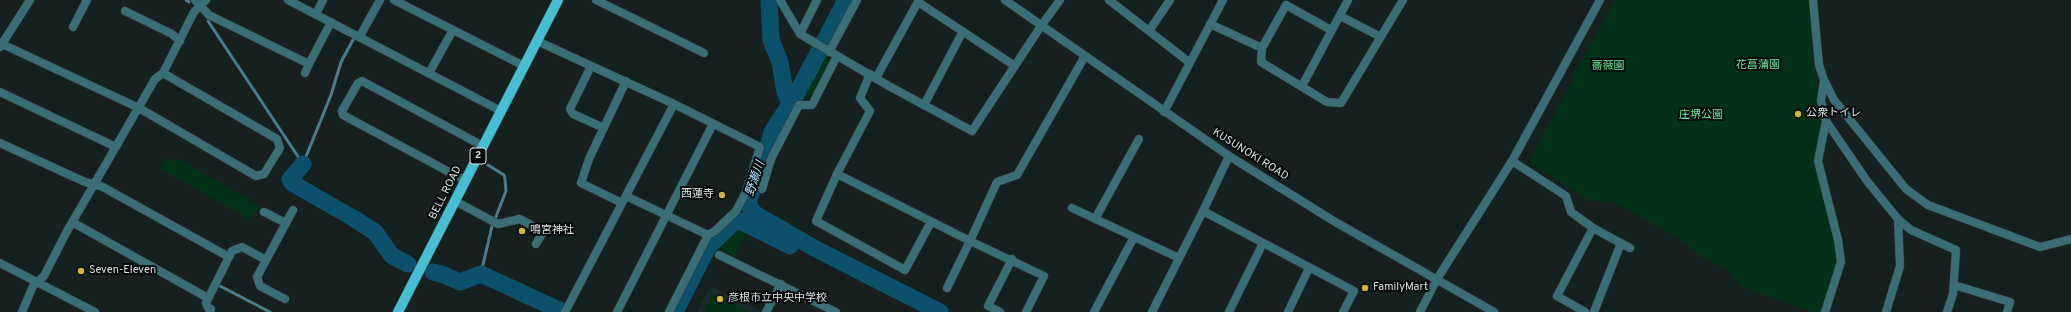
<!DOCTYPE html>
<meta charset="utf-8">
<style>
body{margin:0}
canvas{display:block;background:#16201f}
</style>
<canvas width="2071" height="312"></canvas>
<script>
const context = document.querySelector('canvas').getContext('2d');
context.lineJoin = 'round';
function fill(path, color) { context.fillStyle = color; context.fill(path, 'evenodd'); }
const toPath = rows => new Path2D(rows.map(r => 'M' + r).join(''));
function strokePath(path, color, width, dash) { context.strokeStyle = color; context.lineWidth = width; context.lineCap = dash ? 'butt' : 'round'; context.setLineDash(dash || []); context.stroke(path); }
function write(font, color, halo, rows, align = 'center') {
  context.font = font + ' Overpass,"Noto Sans JP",sans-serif'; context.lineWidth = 4; context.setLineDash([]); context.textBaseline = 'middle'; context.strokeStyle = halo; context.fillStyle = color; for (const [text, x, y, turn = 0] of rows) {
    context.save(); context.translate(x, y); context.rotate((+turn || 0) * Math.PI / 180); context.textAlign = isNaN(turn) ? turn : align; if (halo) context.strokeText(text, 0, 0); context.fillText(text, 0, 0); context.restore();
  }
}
const built = toPath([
 [710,286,762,312,697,312]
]);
const green = toPath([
 [1616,0,1811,0,1814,66,1818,79,1817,101,1823,122,1814,161,1834,237,1837,261,1823,312,1814,312,1741,287,1730,271,1702,257,1675,236,1612,201,1590,201,1529,162,1573,80,1571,79],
 [823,54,826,55,829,64,815,91,806,99,801,102,798,100],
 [174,157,262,207,255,212,250,220,160,168,165,159,171,162],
 [736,227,741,227,748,230,734,257,716,247],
 [712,294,750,312,704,312]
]);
const stream = toPath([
 [186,0,189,2],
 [208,21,303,164,331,95,341,62,354,38],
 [488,165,504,175,505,179,506,191,495,219],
 [484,275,482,269,492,226],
 [220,286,270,312]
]);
const river = toPath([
 [769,0,771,40,780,62,785,92,790,105],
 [846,0,797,93,772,132,762,168,748,201,752,212,814,248,940,312],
 [303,164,290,179,292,183,353,218,375,232,392,256,408,264],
 [433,272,444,275,460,282,481,274,561,311],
 [675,312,708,247,735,221,738,220,790,246]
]);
const minor = toPath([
 [195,0,209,15,309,64,331,22],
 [288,0,501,111],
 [394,0,524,66],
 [596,0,704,53],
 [780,0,800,34,887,85,972,131,1041,26,1060,0],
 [1109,0,1189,62],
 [1813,0,1819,65,1824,80,1834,100,1906,189,1928,205,2040,247,2071,239],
 [918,2,1015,66],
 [125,11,172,34,180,41],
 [316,14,323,0],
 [1340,16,1381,37],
 [1210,24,1262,48,1261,62,1327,102,1341,103,1403,0],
 [73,27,87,0],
 [1149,31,1170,0],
 [800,34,817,0],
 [360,36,380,0],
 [537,41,674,104,760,147,746,192,736,211,715,231,708,235,669,312],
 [2,44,139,108,256,176,264,174,280,148,277,139,163,73],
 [0,47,30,0],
 [1262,48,1286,5,1331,30],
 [829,52,857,0],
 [591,66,570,109,573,114,604,128],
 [305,73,309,64],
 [429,73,453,30],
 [870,74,860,98,870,111,837,174,970,241,997,182,1017,175,1085,56],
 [876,78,919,0],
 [1824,80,1821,101,1826,121,1867,181,1898,219,1911,230,1956,250,1953,294,1947,312],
 [1302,86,1348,0],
 [0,92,116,147],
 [924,105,962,33],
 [1164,112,1223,0],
 [0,143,85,182,101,186,229,257],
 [1512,161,1566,196,1571,212,1593,228,1630,248],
 [837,174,816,221,905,270,931,222],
 [466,181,343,115,342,111,358,83,362,81,483,146],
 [762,189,771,159,799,105,812,105,837,56],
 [626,196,708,235],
 [455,201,498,224,520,219,543,232,536,244],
 [622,203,581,183,589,159,626,81],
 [1072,208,1179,258],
 [1203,211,1354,291,1343,312],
 [264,212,286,223],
 [1095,219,1139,139],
 [72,222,208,298],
 [719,255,836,312],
 [1954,285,2010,302,2007,312],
 [947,288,970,241,1044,276,1026,312],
 [285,299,260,286,257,277,293,210],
 [22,312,33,286,44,276,66,233,155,79,163,73,194,12,206,0],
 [210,312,211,309,208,308,206,303,232,251,242,247,266,260],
 [565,312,674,104],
 [617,312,713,124],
 [766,312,781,284],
 [1000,312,988,306,1012,259],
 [1094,312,1134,237],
 [1152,312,1203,211,1229,156],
 [1229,312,1263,243],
 [1288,312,1309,268],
 [1585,312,1557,296,1593,228],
 [1594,312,1621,243],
 [1825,312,1841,262,1838,240,1818,161,1826,121],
 [1886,312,1900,266,1898,219]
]);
const tertiary = toPath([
 [1005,0,1229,156,1337,223,1494,312],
 [0,263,95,312],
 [1420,312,1437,279,1512,161,1600,0]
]);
const primary = toPath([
 [398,312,558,0]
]);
const markers = [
 [1798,114,4,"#d3b635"],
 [722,195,4,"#d3b635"],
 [522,231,4,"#d3b635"],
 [81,271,4,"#d3b635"],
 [1365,288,4,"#d3b635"],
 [720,299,4,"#d3b635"]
];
const shields = [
 [478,156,16]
];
const shieldNames = [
 ["2",478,156]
];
const parkNames = [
 ["花菖蒲園",1758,66],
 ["薔薇園",1608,67],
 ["庄堺公園",1701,116]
];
const poiNames = [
 ["公衆トイレ",1806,114],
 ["西蓮寺",714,195,"right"],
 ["鳴宮神社",530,231],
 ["Seven-Eleven",89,271],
 ["FamilyMart",1373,288],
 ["彦根市立中央中学校",728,299]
];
const streetNames = [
 ["KUSUNOKI ROAD",1250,155,32],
 ["BELL ROAD",446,193,-63]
];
const waterNames = [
 ["野瀬川",756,179,-71]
];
fill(built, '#182a29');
fill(green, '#013117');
strokePath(stream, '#4a7d8f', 3);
strokePath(river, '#0b516b', 17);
strokePath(minor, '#323b3a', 9);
strokePath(tertiary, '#323b3a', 9);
strokePath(primary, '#323b3a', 11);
strokePath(minor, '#396e77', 8);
strokePath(tertiary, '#396e77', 8);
strokePath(primary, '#46bfd4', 10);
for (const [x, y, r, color] of markers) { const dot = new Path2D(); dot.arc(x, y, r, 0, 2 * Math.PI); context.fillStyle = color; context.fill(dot); strokePath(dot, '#050909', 1.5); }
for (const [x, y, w] of shields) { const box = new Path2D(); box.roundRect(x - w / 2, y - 8, w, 16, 3); context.fillStyle = '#050909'; context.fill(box); strokePath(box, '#dce3e2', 1); }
write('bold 10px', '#dce3e2', null, shieldNames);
write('11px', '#6ce99a', '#050909', parkNames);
write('11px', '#dce3e2', '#050909', poiNames, 'left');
write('11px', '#dce3e2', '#050909', streetNames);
write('italic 12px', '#aee1fb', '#050909', waterNames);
</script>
